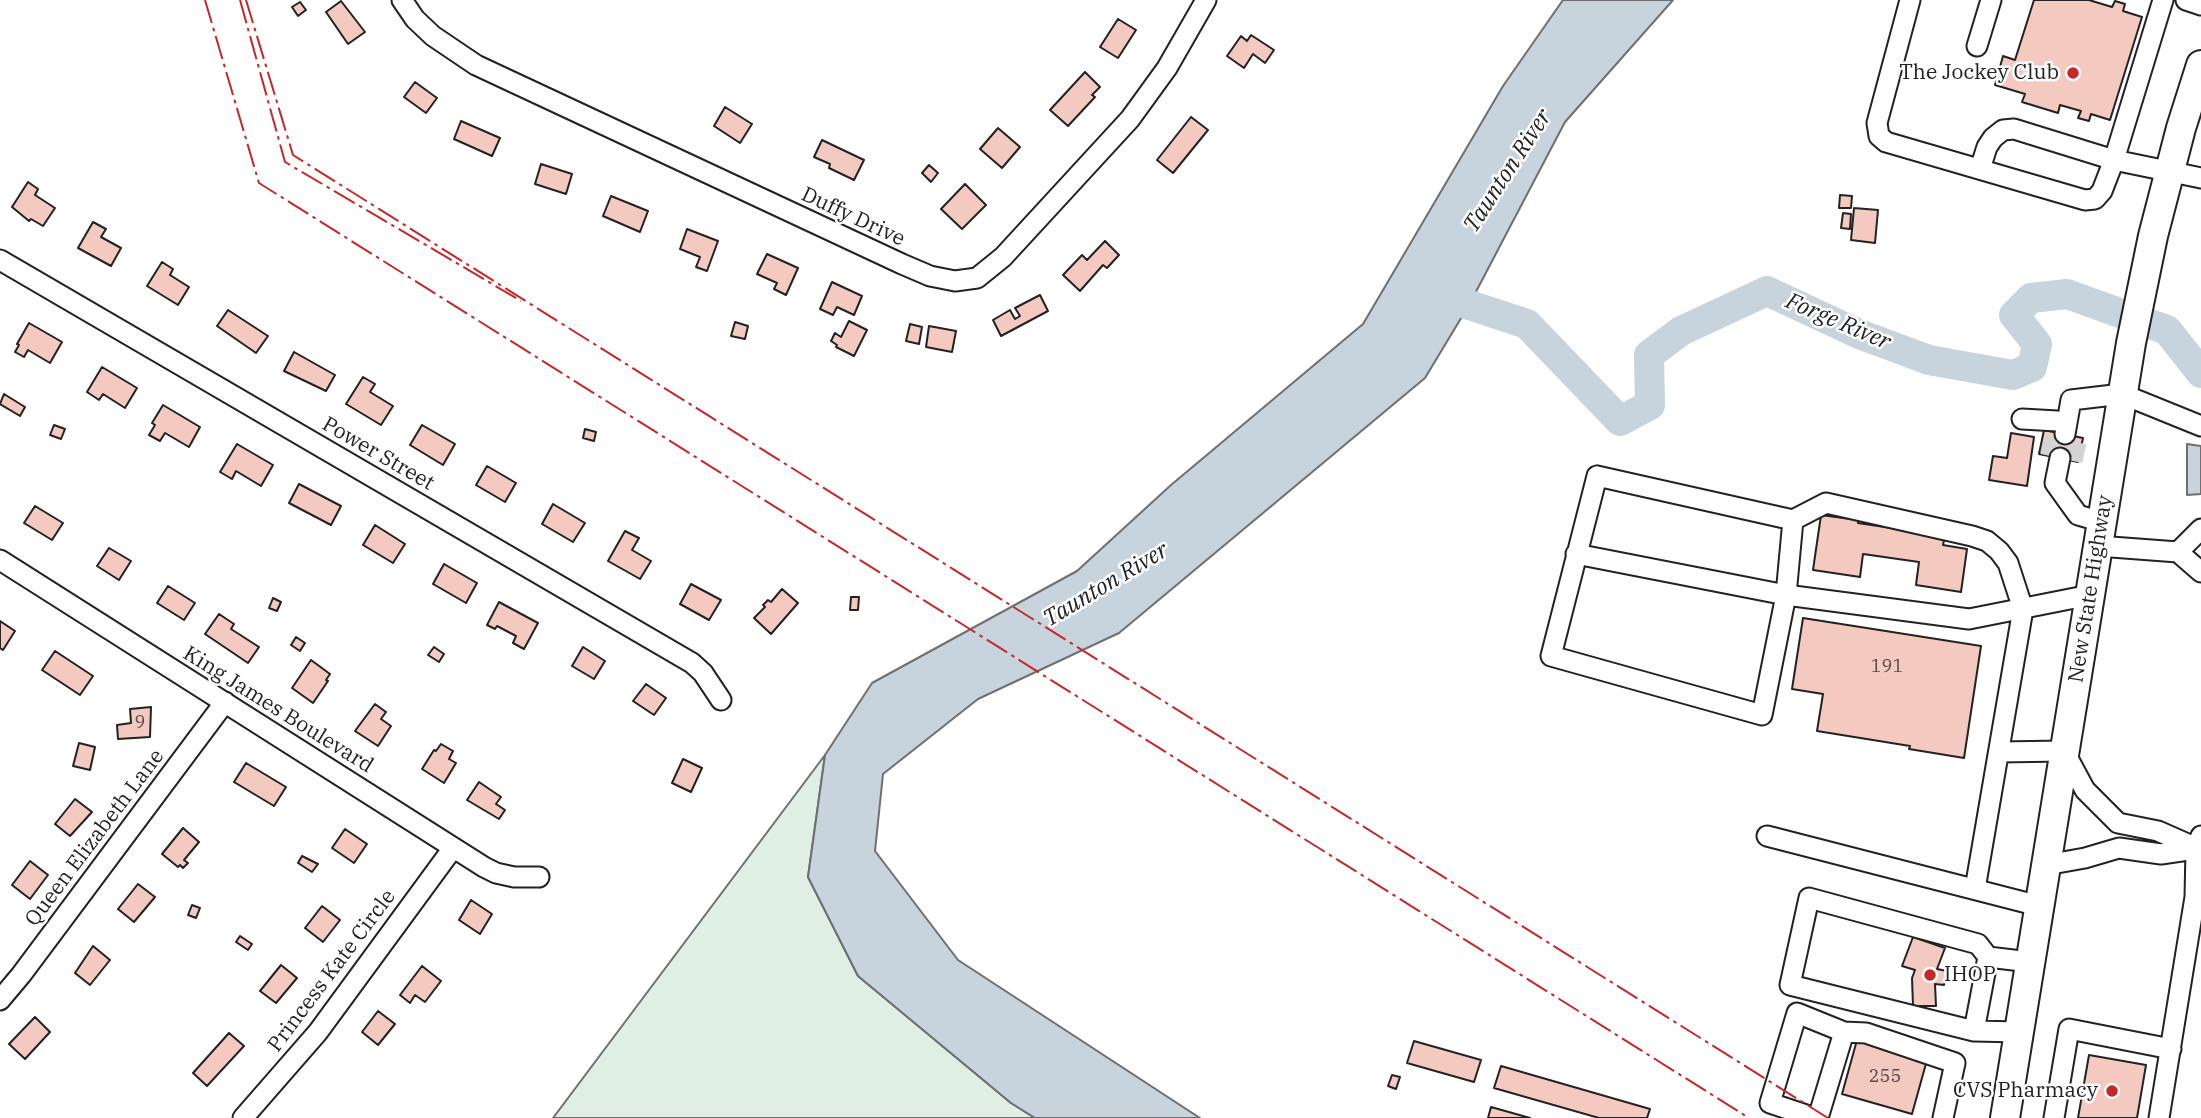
<!DOCTYPE html>
<style>
body{margin:0}
canvas{display:block;background:#fff}
</style>
<canvas width="2201" height="1118"></canvas>
<script>
const context = document.querySelector('canvas').getContext('2d');
context.lineJoin = 'round';
function fill(path, color) { context.fillStyle = color; context.fill(path, 'evenodd'); }
const toPath = rows => new Path2D(rows.map(r => 'M' + r).join(''));
function strokePath(path, color, width, dash) { context.strokeStyle = color; context.lineWidth = width; context.lineCap = dash ? 'butt' : 'round'; context.setLineDash(dash || []); context.stroke(path); }
function write(font, color, halo, rows, align = 'center') {
  context.font = font + ' "IBM Plex Serif",serif'; context.lineWidth = 5; context.setLineDash([]); context.textBaseline = 'middle'; context.strokeStyle = halo; context.fillStyle = color; for (const [text, x, y, turn = 0] of rows) {
    context.save(); context.translate(x, y); context.rotate((+turn || 0) * Math.PI / 180); context.textAlign = isNaN(turn) ? turn : align; if (halo) context.strokeText(text, 0, 0); context.fillText(text, 0, 0); context.restore();
  }
}
const green = toPath([
 [825,755,808,877,858,976,1011,1103,1035,1118,553,1118,825,755]
]);
const water = toPath([
 [1563,0,1673,0,1565,122,1469,305,1425,378,1119,633,978,699,883,774,875,851,958,960,1200,1118,1035,1118,1011,1103,858,976,808,877,825,755,872,683,1077,571,1171,485,1363,324,1503,86,1563,0],
 [2187,444,2201,446,2201,494,2187,495,2187,444]
]);
const river = toPath([
 [1433,293,1527,324,1620,421,1650,405,1649,355,1681,331,1767,291,1859,334,1929,360,2013,375,2032,367,2037,344,2014,315,2031,298,2067,294,2167,330,2201,373]
]);
const building = toPath([
 [2034,0,2089,0,2112,7,2115,1,2125,4,2123,11,2142,17,2110,120,2091,114,2089,121,2078,118,2081,111,2060,105,2058,113,2022,102,2025,94,1995,85,2003,56,2015,60,2034,0],
 [341,1,365,32,348,44,326,12,341,1],
 [300,2,306,10,298,16,292,7,300,2],
 [1118,19,1136,30,1118,58,1100,47,1118,19],
 [1251,35,1274,50,1265,63,1253,54,1244,68,1227,56,1241,36,1247,41,1251,35],
 [1085,72,1100,87,1092,95,1095,97,1068,126,1050,110,1085,72],
 [415,82,437,98,426,113,404,97,415,82],
 [725,107,752,124,740,143,714,126,725,107],
 [1191,117,1208,130,1173,173,1157,160,1191,117],
 [461,121,500,138,492,156,454,139,461,121],
 [998,128,1020,147,1002,168,980,149,998,128],
 [822,140,864,160,854,180,829,168,830,164,814,157,822,140],
 [541,164,572,174,566,194,535,184,541,164],
 [929,165,938,173,931,182,922,173,929,165],
 [28,182,38,189,35,195,55,208,43,226,31,219,29,221,12,207,28,182],
 [965,184,986,205,962,229,941,209,965,184],
 [1840,195,1852,196,1851,208,1839,208,1840,195],
 [611,196,648,211,640,232,603,216,611,196],
 [1854,208,1878,210,1875,243,1851,240,1854,208],
 [1843,213,1851,214,1850,229,1841,228,1843,213],
 [93,222,106,229,101,237,121,248,111,266,78,248,93,222],
 [687,229,718,241,707,271,696,267,700,257,680,249,687,229],
 [1105,241,1119,255,1107,268,1103,265,1080,291,1063,275,1082,255,1087,260,1105,241],
 [767,254,798,268,786,295,774,289,777,283,757,274,767,254],
 [162,262,173,269,170,275,189,287,178,305,147,286,162,262],
 [832,282,862,296,854,315,837,307,833,315,820,309,832,282],
 [1040,295,1048,311,1001,336,993,320,1010,310,1015,319,1020,316,1015,308,1040,295],
 [228,310,268,336,256,353,217,326,228,310],
 [849,321,867,330,854,356,836,347,837,345,831,341,835,333,841,337,849,321],
 [735,322,748,326,745,339,731,336,735,322],
 [29,323,62,342,50,363,28,350,24,357,15,352,19,345,17,344,29,323],
 [910,324,922,327,919,344,906,341,910,324],
 [929,326,956,331,952,352,926,347,929,326],
 [294,352,335,375,326,391,284,371,294,352],
 [102,367,137,388,125,408,103,394,99,400,87,392,102,367],
 [363,377,375,384,370,392,393,406,381,425,346,404,363,377],
 [4,394,25,407,20,416,0,404,4,394],
 [163,405,200,427,189,447,165,433,160,441,149,435,155,425,152,423,163,405],
 [54,425,65,429,61,439,50,435,54,425],
 [422,425,455,444,443,465,410,445,422,425],
 [585,429,596,432,594,441,583,438,585,429],
 [2044,430,2083,438,2078,462,2039,454,2044,430],
 [2011,433,2034,437,2027,486,1989,480,1993,456,2007,458,2011,433],
 [237,444,273,465,261,486,236,471,232,479,220,472,237,444],
 [487,466,516,483,505,502,476,485,487,466],
 [299,484,341,506,331,525,289,503,299,484],
 [553,504,585,523,573,542,542,524,553,504],
 [35,506,63,523,52,540,24,523,35,506],
 [1821,515,1858,520,1858,523,1945,536,1943,545,1967,549,1961,592,1916,585,1919,562,1863,554,1860,577,1813,570,1821,515],
 [375,525,405,544,393,563,363,545,375,525],
 [625,531,639,538,632,550,651,561,640,579,608,561,625,531],
 [109,548,131,561,119,580,97,566,109,548],
 [444,564,477,583,466,603,433,584,444,564],
 [691,584,721,600,709,620,680,604,691,584],
 [168,586,195,603,184,620,157,603,168,586],
 [782,589,798,603,771,634,754,618,765,607,763,605,768,600,771,602,782,589],
 [851,597,859,597,858,610,850,610,851,597],
 [273,598,281,602,277,611,269,608,273,598],
 [499,602,538,623,524,649,513,643,516,636,497,626,495,629,487,625,499,602],
 [219,614,234,624,231,629,259,647,248,663,205,634,219,614],
 [1803,618,1981,646,1964,758,1909,749,1910,746,1817,731,1823,694,1792,689,1803,618],
 [0,621,15,631,3,650,0,648,0,621],
 [296,637,305,643,300,651,291,645,296,637],
 [434,647,444,654,439,662,428,655,434,647],
 [583,647,605,661,594,679,572,666,583,647],
 [55,651,93,676,80,695,42,670,55,651],
 [311,660,330,674,326,680,328,681,313,703,292,688,311,660],
 [646,684,666,698,654,715,633,701,646,684],
 [375,704,386,712,381,719,391,726,378,746,355,731,375,704],
 [151,707,150,737,118,739,117,725,131,723,130,709,151,707],
 [79,743,95,747,90,770,73,766,79,743],
 [441,744,453,751,449,759,456,763,444,783,422,769,434,750,436,751,441,744],
 [683,759,702,768,691,792,672,783,683,759],
 [246,763,286,787,274,806,234,782,246,763],
 [479,782,501,797,496,804,505,810,499,819,467,800,479,782],
 [75,799,92,812,70,836,55,824,75,799],
 [183,828,199,842,184,860,188,863,183,868,180,865,178,867,162,854,183,828],
 [345,829,367,844,354,863,332,848,345,829],
 [302,856,318,864,312,872,298,863,302,856],
 [30,861,48,875,30,899,12,885,30,861],
 [138,884,155,897,134,922,118,909,138,884],
 [471,900,492,914,480,934,459,920,471,900],
 [192,905,200,908,196,918,188,915,192,905],
 [322,906,340,920,323,942,305,928,322,906],
 [240,936,252,944,248,950,236,942,240,936],
 [1913,937,1945,948,1937,969,1947,971,1944,985,1935,984,1936,1006,1913,1006,1912,978,1915,970,1902,966,1913,937],
 [93,946,110,960,90,985,75,973,93,946],
 [281,965,297,978,276,1003,260,991,281,965],
 [422,966,441,981,425,1002,415,995,410,1003,400,995,422,966],
 [378,1011,395,1024,378,1045,362,1032,378,1011],
 [35,1017,50,1032,25,1059,9,1044,35,1017],
 [229,1033,244,1046,207,1086,193,1073,229,1033],
 [1857,1040,1927,1060,1912,1114,1842,1094,1857,1040],
 [1414,1041,1481,1060,1474,1082,1407,1063,1414,1041],
 [2089,1055,2146,1065,2137,1118,2078,1118,2089,1055],
 [1501,1066,1650,1109,1647,1118,1599,1118,1494,1088,1501,1066],
 [1392,1075,1400,1077,1396,1089,1388,1086,1392,1075],
 [1491,1107,1530,1118,1488,1118,1491,1107]
]);
const minorTunnel = toPath([
 [2050,456,2055,432],
 [2073,461,2078,437]
]);
const minor = toPath([
 [402,0,415,19,433,36,476,65,902,264,930,276,955,281,977,278,1003,257,1130,119,1167,68,1206,0],
 [1910,0,1877,123,1879,136,1886,142,2085,200,2095,199,2102,191,2114,160,2201,178],
 [2186,0,2201,5],
 [1977,46,1991,0],
 [1980,169,1987,147,1993,138,2003,130,2014,129,2114,160,2163,0],
 [0,260,692,663,703,673,721,700],
 [2022,419,2057,421],
 [2065,434,2071,400,2122,394,2201,426],
 [2060,458,2055,483,2078,515,2102,522],
 [1597,476,1793,520,1786,595,1762,715,1551,656,1597,476],
 [1793,520,1826,503,1972,536,1987,541,1999,551,2008,563,2023,609,1975,889],
 [2098,546,2178,552,2201,572],
 [2178,552,2201,529],
 [1576,554,1786,595,1969,619,2090,595],
 [0,560,484,867,496,873,514,877,539,877],
 [1999,752,2064,751,2085,790,2118,823,2158,831,2201,850],
 [1767,836,2039,906],
 [2046,865,2085,858,2119,848,2161,854,2195,849],
 [0,1000,21,975,225,702],
 [1974,1031,1988,957],
 [1844,1032,1866,1033,1955,1063,1943,1118],
 [2019,1032,1974,1031,1790,985,1809,898,1978,944,1988,957,2030,962],
 [243,1118,318,1032,453,848],
 [1815,1118,1770,1103,1797,1013,1844,1032,1818,1118],
 [2054,1118,2069,1029,2171,1049],
 [2159,1118,2195,897,2196,849,2201,836]
]);
const highway = toPath([
 [2005,1118,2131,343,2153,236,2181,128,2201,65]
]);
const power = toPath([
 [205,0,259,183,1749,1118],
 [240,0,285,162,521,301],
 [246,0,293,155,1828,1118]
]);
const markers = [
 [2073,73,7,"#c62828"],
 [1930,975,7,"#c62828"],
 [2112,1091,7,"#c62828"]
];
const numberNames = [
 ["191",1887,667],
 ["9",140,723],
 ["255",1885,1077]
];
const poiNames = [
 ["The Jockey Club",2059,73],
 ["IHOP",1944,975,"left"],
 ["CVS Pharmacy",2098,1091]
];
const streetNames = [
 ["Duffy Drive",853,217,25],
 ["Power Street",378,454,30],
 ["New State Highway",2091,589,-81],
 ["King James Boulevard",278,710,32],
 ["Queen Elizabeth Lane",95,838,-53],
 ["Princess Kate Circle",332,971,-53]
];
const waterNames = [
 ["Taunton River",1508,171,-57],
 ["Forge River",1838,322,23],
 ["Taunton River",1106,585,-31]
];
fill(green, '#e0efe3');
strokePath(green, '#6f6f6f', 2);
fill(water, '#c7d3dd');
strokePath(water, '#6f6f6f', 2);
strokePath(river, '#c7d3dd', 30);
fill(building, '#f3c9c0');
strokePath(building, '#222', 2);
strokePath(minorTunnel, '#d3d3d3', 19, [19, 10]);
strokePath(minor, '#222', 23);
strokePath(highway, '#222', 32);
strokePath(minor, '#fff', 19);
strokePath(highway, '#fff', 28);
strokePath(power, '#c62828', 2, [24, 5, 3.5, 5]);
for (const [x, y, r, color] of markers) { const dot = new Path2D(); dot.arc(x, y, r, 0, 2 * Math.PI); context.fillStyle = color; context.fill(dot); strokePath(dot, '#fff', 2.5); }
write('18px', '#564c4a', null, numberNames);
write('21px', '#222', '#fff', poiNames, 'right');
write('21px', '#222', '#fff', streetNames);
write('italic 23px', '#222', '#fff', waterNames);
</script>
